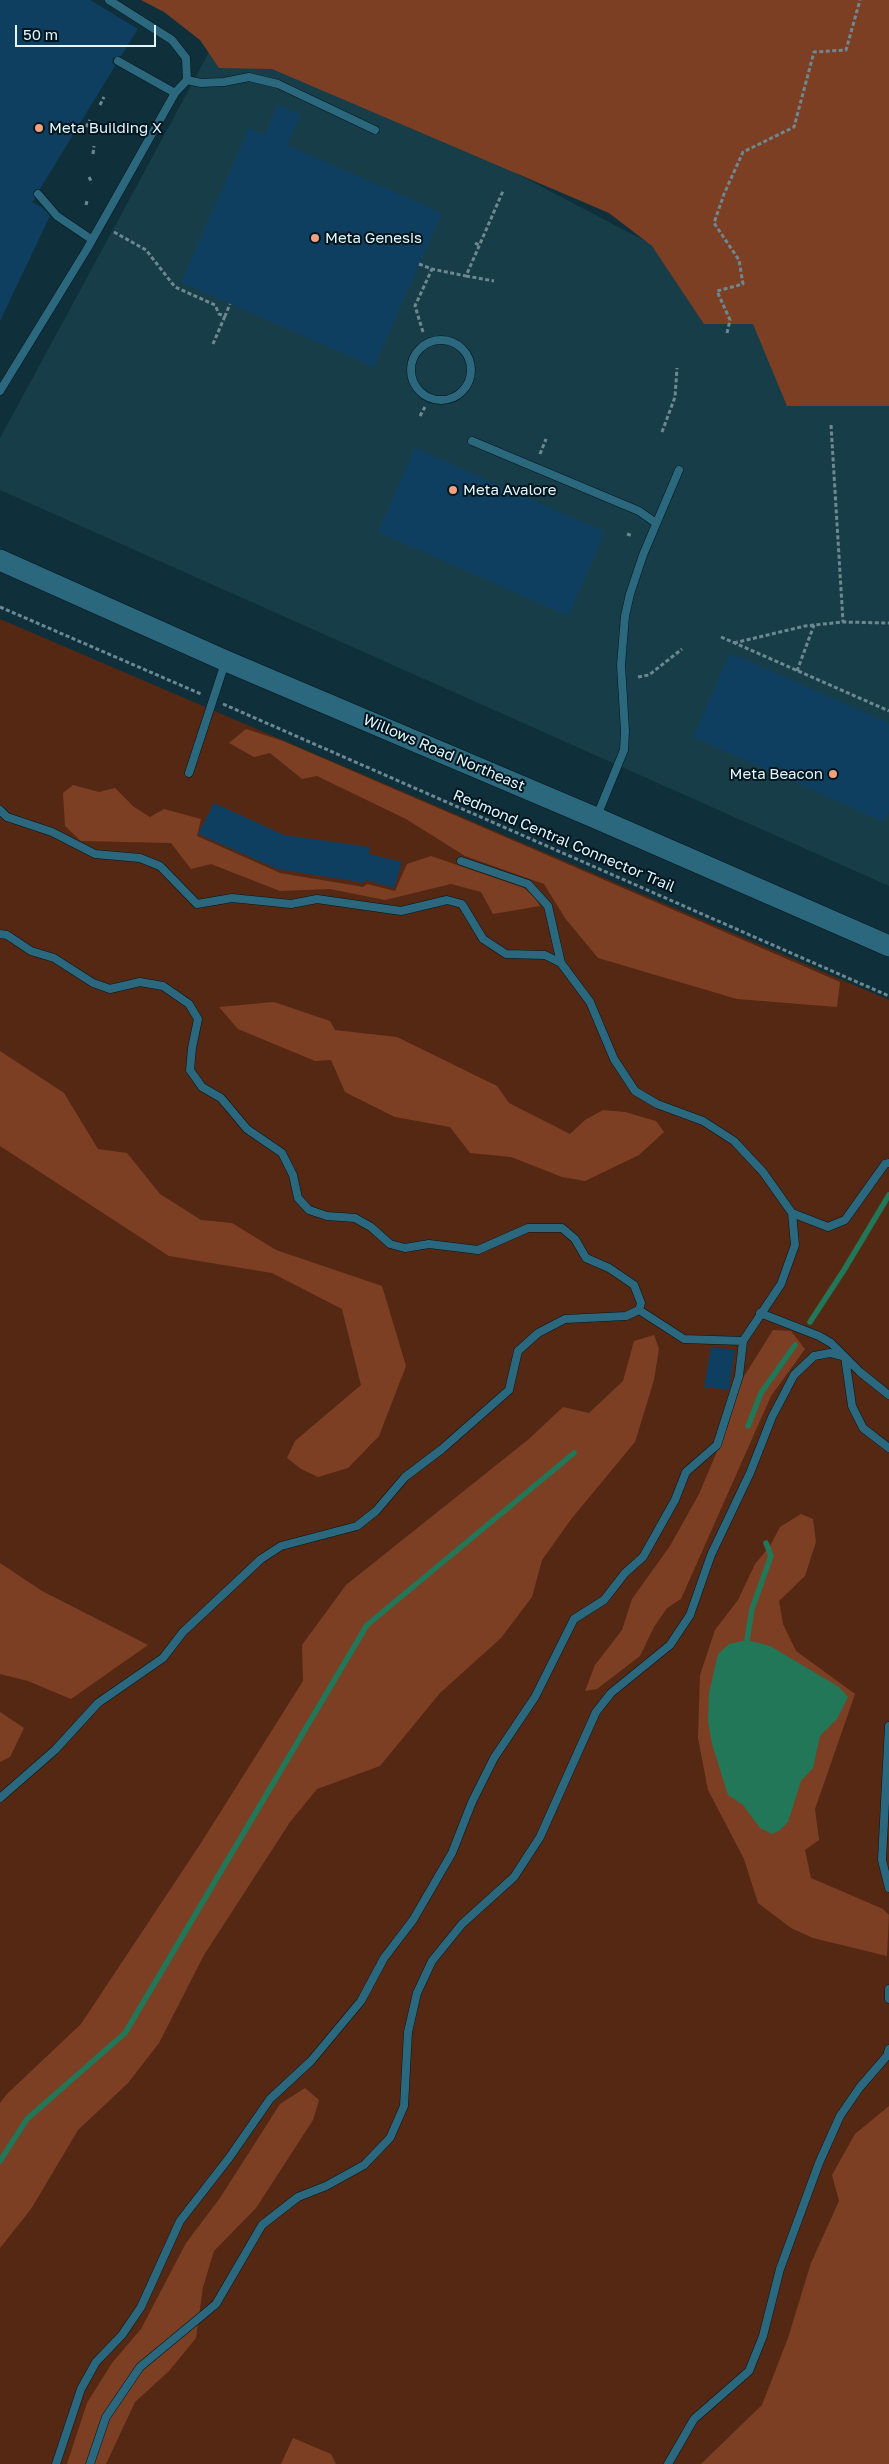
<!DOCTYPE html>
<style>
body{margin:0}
#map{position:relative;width:889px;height:2464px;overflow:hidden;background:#0f2f3a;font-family:"Golos Text",sans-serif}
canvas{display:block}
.scale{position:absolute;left:15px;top:25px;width:141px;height:22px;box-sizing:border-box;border:2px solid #e3f5fc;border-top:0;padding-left:6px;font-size:15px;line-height:18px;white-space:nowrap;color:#e3f5fc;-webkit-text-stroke:4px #00161f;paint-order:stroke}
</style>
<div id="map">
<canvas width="889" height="2464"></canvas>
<div class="scale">50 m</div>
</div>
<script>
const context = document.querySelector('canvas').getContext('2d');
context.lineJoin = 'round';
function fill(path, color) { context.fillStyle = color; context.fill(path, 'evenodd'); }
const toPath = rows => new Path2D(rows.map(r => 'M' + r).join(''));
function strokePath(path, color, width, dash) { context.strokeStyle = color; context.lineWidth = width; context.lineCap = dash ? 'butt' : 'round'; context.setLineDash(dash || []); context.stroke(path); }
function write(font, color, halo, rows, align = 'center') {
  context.font = font + ' "Golos Text",sans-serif'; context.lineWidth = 4; context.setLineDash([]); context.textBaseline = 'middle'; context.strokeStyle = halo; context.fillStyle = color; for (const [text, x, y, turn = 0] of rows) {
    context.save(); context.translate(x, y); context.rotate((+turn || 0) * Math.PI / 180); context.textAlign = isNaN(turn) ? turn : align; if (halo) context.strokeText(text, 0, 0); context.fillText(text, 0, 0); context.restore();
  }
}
const built = toPath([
 [226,21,889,369,889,886,0,490,0,438]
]);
const green = toPath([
 [0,619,889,1000,889,2464,0,2464]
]);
const forest = toPath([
 [141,0,889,0,889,406,787,406,753,324,704,324,652,246,609,213,272,69,219,68,200,40,164,12],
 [246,729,283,741,840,982,837,1007,737,999,598,958,565,918,544,884,465,856,406,819,317,776,302,779,270,753,254,757,229,743],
 [73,785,99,792,115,788,134,807,150,817,164,809,201,819,197,836,280,873,363,887,367,884,395,891,407,864,431,856,524,888,535,898,540,906,493,914,481,892,451,884,385,900,330,889,280,891,211,864,191,869,171,843,81,841,65,826,63,793],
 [274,1002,330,1021,335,1030,397,1037,497,1086,509,1103,570,1134,585,1120,603,1110,625,1112,656,1121,664,1132,639,1155,585,1181,562,1177,511,1157,470,1153,450,1127,395,1117,345,1092,331,1060,315,1061,238,1029,219,1007],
 [0,1051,64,1093,98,1149,127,1153,160,1194,201,1220,232,1223,276,1250,382,1286,406,1366,379,1436,348,1468,318,1477,301,1469,287,1458,295,1441,361,1385,342,1309,272,1273,169,1256,0,1146],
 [773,1330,791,1331,805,1349,771,1396,681,1599,667,1608,654,1627,640,1656,597,1689,585,1691,595,1665,622,1630,632,1599,670,1546,699,1494,727,1428,743,1378],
 [654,1335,659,1349,654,1380,635,1442,572,1518,542,1560,532,1597,501,1638,440,1693,380,1766,317,1789,290,1822,204,1955,159,2043,128,2083,78,2130,31,2209,0,2248,0,2103,7,2094,81,2024,201,1843,303,1681,302,1645,346,1585,529,1439,563,1407,589,1413,623,1381,634,1341],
 [801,1514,813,1519,816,1542,805,1576,779,1601,783,1624,796,1651,855,1694,815,1809,819,1840,805,1850,811,1878,883,1909,889,1915,887,1956,813,1938,791,1928,758,1903,744,1859,708,1790,698,1738,700,1675,715,1630,738,1600,755,1564,770,1546,780,1527],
 [0,1563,42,1591,148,1645,71,1699,28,1681,0,1674],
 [0,1712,24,1728,10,1757,0,1762],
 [305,2088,319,2100,313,2120,256,2208,214,2251,203,2287,196,2338,169,2371,135,2402,106,2464,67,2464,87,2403,112,2363,141,2329,186,2243,220,2198,280,2104],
 [889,2106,889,2464,701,2464,762,2405,788,2338,811,2263,839,2201,832,2175,855,2134],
 [293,2438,331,2454,336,2464,281,2464]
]);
const water = toPath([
 [747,1640,770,1646,839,1687,848,1697,837,1719,820,1736,813,1768,801,1781,788,1822,780,1830,772,1834,760,1828,743,1805,728,1795,712,1744,708,1721,709,1693,718,1654,729,1644]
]);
const stream = toPath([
 [810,1322,844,1270,889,1195],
 [748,1426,761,1393,795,1345],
 [747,1640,752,1609,771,1556,766,1543],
 [0,2161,27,2119,125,2033,367,1625,574,1453]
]);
const building = toPath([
 [0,0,90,0,138,29,121,56,113,58,112,62,115,66,40,189,36,189,33,192,35,199,32,202,43,208,50,216,0,321],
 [278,105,301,115,287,145,442,213,374,367,181,282,249,128,265,135],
 [415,448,605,532,568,616,378,532],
 [730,653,889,723,889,811,884,822,693,737],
 [214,803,284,835,370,847,369,854,402,862,394,888,366,880,365,883,277,869,198,834],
 [711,1347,735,1350,729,1390,704,1387]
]);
const path = toPath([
 [100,105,104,97],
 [86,127,90,120],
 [93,154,94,146],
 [89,177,92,183],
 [86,205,87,201],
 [114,232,146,250,175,287,215,305,219,314,225,316,230,304],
 [475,243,479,245],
 [419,264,432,269,466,276,503,191],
 [466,276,494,281],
 [423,332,415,306,432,269],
 [727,333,730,320,717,291,743,284,739,260,714,223,724,194,743,152,794,127,814,52,846,50,860,0],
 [213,344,225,316],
 [420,416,425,407],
 [831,425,843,622],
 [662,432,675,397,677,368],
 [540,454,546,439],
 [627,534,633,536],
 [0,607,201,694],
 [721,637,889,711],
 [734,643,805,626,843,622,889,623],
 [797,671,814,625],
 [638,677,649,675,682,649],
 [223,704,889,996]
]);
const lane = toPath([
 [118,61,175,93],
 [187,80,201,83,224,82,249,77,278,84,375,130],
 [38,194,57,216,91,239],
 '411 370a30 30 0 1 1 60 0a30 30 0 1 1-60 0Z',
 [0,391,87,249,175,93,187,80,186,58,172,40,109,0],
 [472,441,639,511,656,523],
 [189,773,225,663],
 [0,810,7,817,52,832,95,854,140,858,160,866,197,904,232,898,291,904,317,899,401,911,447,900,462,904,483,939,506,954,545,955,561,963],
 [597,816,624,750,625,731,621,665,625,616,630,594,643,555,679,470],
 [0,934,7,935,31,951,54,958,93,983,110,989,140,982,163,986,189,1004,198,1019,192,1048,190,1070,202,1087,221,1098,247,1129,282,1153,293,1175,298,1198,309,1210,327,1216,355,1218,371,1227,390,1244,405,1248,429,1244,478,1250,528,1228,562,1228,575,1239,586,1258,609,1268,634,1285,641,1303,639,1310,626,1316,565,1319,538,1333,518,1351,509,1390,442,1449,405,1477,376,1511,357,1526,281,1546,261,1559,183,1632,163,1658,98,1703,55,1750,0,1798],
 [792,1213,828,1227,845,1220,885,1164,889,1163],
 [639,1310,684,1339,743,1341],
 [760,1313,819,1336,831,1343,860,1372,889,1395],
 [889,1726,882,1860,889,1888],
 [889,1989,889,1999],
 [56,2464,81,2389,96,2362,122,2335,141,2307,180,2221,229,2158,270,2099,311,2061,361,2001,384,1958,413,1920,452,1853,472,1802,494,1758,535,1697,574,1619,604,1600,625,1573,643,1557,675,1500,686,1472,717,1445,739,1376,743,1341,781,1284,795,1245,792,1213,763,1172,734,1141,703,1121,657,1104,635,1091,614,1059,590,1002,561,963,548,906,528,884,461,861],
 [90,2464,106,2417,140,2367,216,2304,262,2225,298,2197,326,2186,364,2165,390,2138,404,2106,408,2032,417,1993,432,1961,462,1924,514,1877,540,1837,596,1712,611,1693,670,1645,690,1615,711,1555,750,1473,772,1417,794,1375,814,1356,830,1353,845,1357,852,1406,863,1428,889,1448],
 [668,2464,694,2419,749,2371,763,2336,780,2269,819,2163,840,2116,860,2087,887,2056,889,2049]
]);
const secondary = toPath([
 [0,560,226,661,596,818,889,946]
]);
const markers = [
 [39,128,5,"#f2a17e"],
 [315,238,5,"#f2a17e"],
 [453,490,5,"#f2a17e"],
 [833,774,5,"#f2a17e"]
];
const poiNames = [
 ["Meta Building X",49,128],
 ["Meta Genesis",325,238],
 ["Meta Avalore",463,490],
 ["Meta Beacon",823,774,"right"]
];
const streetNames = [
 ["Willows Road Northeast",444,753,23],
 ["Redmond Central Connector Trail",564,841,23]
];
fill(built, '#173d49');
fill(green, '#552814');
fill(forest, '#7d3f23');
fill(water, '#217757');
strokePath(stream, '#217757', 5.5);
fill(building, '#0f3f60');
strokePath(lane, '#04161c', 9);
strokePath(secondary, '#04161c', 22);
strokePath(path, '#6e8891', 3, [4, 2.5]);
strokePath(lane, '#2b687d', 8);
strokePath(secondary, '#2b687d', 21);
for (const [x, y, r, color] of markers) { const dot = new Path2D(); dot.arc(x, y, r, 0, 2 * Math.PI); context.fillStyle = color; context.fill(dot); strokePath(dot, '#00161f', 2); }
write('15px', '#e3f5fc', '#00161f', poiNames, 'left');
write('15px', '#e3f5fc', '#00161f', streetNames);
</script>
